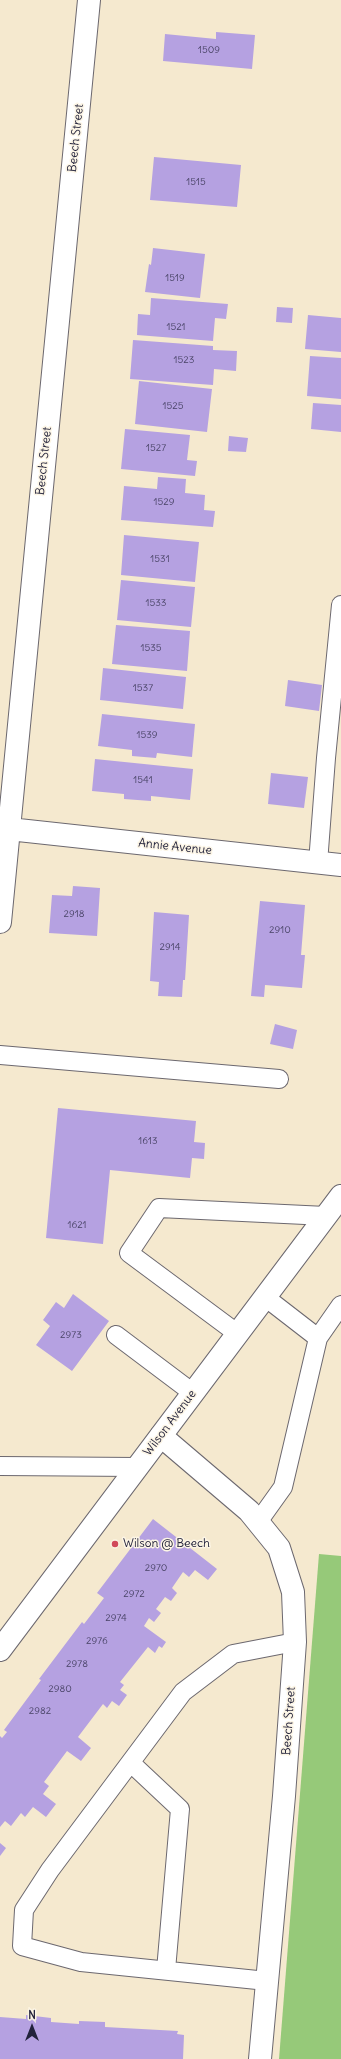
<!DOCTYPE html>
<style>
body{margin:0}
#map{position:relative;width:341px;height:2059px;overflow:hidden;background:#f5e9cf;font-family:Delius,sans-serif}
canvas{display:block}
.north{position:absolute;left:12px;top:2007px;width:40px;height:40px;-webkit-text-stroke:3px #fcf5e5;paint-order:stroke;rotate:0deg;font-size:11px;font-weight:700;line-height:16px;text-align:center;color:#22223b}
.north::after{content:'';display:block;margin:auto;width:14px;height:18px;background:#22223b;clip-path:polygon(50% 0,100% 100%,50% 72%,0 100%)}
</style>
<div id="map">
<canvas width="341" height="2059"></canvas>
<div class="north">N</div>
</div>
<script>
const context = document.querySelector('canvas').getContext('2d');
context.lineJoin = 'round';
function fill(path, color) { context.fillStyle = color; context.fill(path, 'evenodd'); }
const toPath = rows => new Path2D(rows.map(r => 'M' + r).join(''));
function strokePath(path, color, width, dash) { context.strokeStyle = color; context.lineWidth = width; context.lineCap = dash ? 'butt' : 'round'; context.setLineDash(dash || []); context.stroke(path); }
function write(font, color, halo, rows, align = 'center') {
  context.font = font + ' Delius,sans-serif'; context.lineWidth = 3; context.setLineDash([]); context.textBaseline = 'middle'; context.strokeStyle = halo; context.fillStyle = color; for (const [text, x, y, turn = 0] of rows) {
    context.save(); context.translate(x, y); context.rotate((+turn || 0) * Math.PI / 180); context.textAlign = isNaN(turn) ? turn : align; if (halo) context.strokeText(text, 0, 0); context.fillText(text, 0, 0); context.restore();
  }
}
const green = toPath([
 [319,1554,341,1556,341,2059,279,2059]
]);
const building = toPath([
 [216,32,255,35,252,69,163,61,165,34,216,39],
 [154,157,241,165,237,207,150,200],
 [153,248,205,254,200,298,145,292,149,264,151,265],
 [151,298,228,304,226,319,215,318,213,341,137,335,138,314,150,315],
 [277,307,293,308,292,323,276,322],
 [308,315,341,318,341,352,305,349],
 [133,340,213,346,213,350,237,351,236,371,214,369,213,385,130,379],
 [310,356,341,358,341,399,307,396],
 [139,381,212,389,207,432,135,424],
 [313,403,341,405,341,432,311,429],
 [125,429,190,435,187,460,197,461,195,476,121,469],
 [229,436,248,438,246,452,228,451],
 [158,477,186,479,185,493,205,495,204,510,215,511,213,527,121,520,124,486,157,489],
 [124,535,199,542,195,582,121,575],
 [121,580,195,587,191,627,117,620],
 [116,625,190,631,187,671,112,664],
 [103,668,186,677,183,709,100,700],
 [288,680,322,685,319,711,285,706],
 [102,714,195,724,192,757,157,753,156,758,132,756,132,750,98,746],
 [95,759,193,769,190,800,151,796,151,801,124,799,124,794,92,791],
 [271,773,308,777,304,808,268,804],
 [73,886,100,888,97,936,49,933,52,895,72,896],
 [260,901,305,905,301,955,305,955,302,988,265,985,264,997,251,996],
 [154,912,189,915,185,980,183,980,182,997,158,996,159,982,150,981],
 [275,1024,297,1030,293,1049,270,1044],
 [58,1108,196,1121,194,1142,205,1143,204,1159,192,1158,190,1178,110,1170,103,1244,46,1238],
 [73,1294,109,1321,72,1371,36,1345,50,1326,43,1320,56,1302,64,1308],
 [153,1519,217,1569,208,1580,195,1570,189,1577,183,1572,172,1588,177,1593,171,1601,165,1597,156,1609,161,1613,154,1622,149,1618,144,1626,166,1642,162,1648,159,1646,155,1653,148,1647,120,1682,124,1685,120,1690,127,1695,119,1706,112,1701,107,1708,103,1704,78,1737,91,1748,81,1761,67,1751,44,1782,49,1786,43,1794,56,1804,46,1817,33,1807,25,1817,21,1813,11,1826,5,1821,0,1827,0,1736,2,1738,7,1732,4,1730,41,1680,39,1679,82,1622,84,1624,104,1598,97,1593],
 [0,1843,6,1848,0,1856],
 [26,2015,51,2018,51,2022,79,2024,79,2021,105,2022,105,2027,178,2031,177,2034,184,2035,183,2059,0,2059,0,2017,26,2019]
]);
const lane = toPath([
 [318,863,326,758,341,605],
 [0,1055,279,1079],
 [265,1297,318,1338,341,1305],
 [238,1334,129,1253,159,1208,326,1216],
 [116,1335,193,1393],
 [0,1466,137,1467],
 [258,1522,283,1487,318,1338],
 [131,1763,180,1809,166,1970],
 [267,1981,81,1962,22,1946,24,1910,50,1870,183,1692,233,1654,295,1642]
]);
const street = toPath([
 [9,829,341,865],
 [0,922,89,0],
 [161,1436,249,1511,279,1548,293,1592,295,1642,284,1796,260,2059]
]);
const secondary = toPath([
 [0,1650,341,1196]
]);
const markers = [
 [115,1544,4,"#d1495b"]
];
const numberNames = [
 ["1509",209,50],
 ["1515",196,182],
 ["1519",175,278],
 ["1521",176,327],
 ["1523",184,360],
 ["1525",173,406],
 ["1527",156,448],
 ["1529",164,502],
 ["1531",160,559],
 ["1533",156,603],
 ["1535",151,648],
 ["1537",143,688],
 ["1539",147,735],
 ["1541",143,780],
 ["2918",74,914],
 ["2910",280,930],
 ["2914",170,947],
 ["1613",148,1141],
 ["1621",77,1225],
 ["2973",71,1335],
 ["2970",156,1568],
 ["2972",134,1594],
 ["2974",116,1618],
 ["2976",97,1641],
 ["2978",77,1664],
 ["2980",60,1689],
 ["2982",40,1711]
];
const streetNames = [
 ["Beech Street",76,138,-84],
 ["Beech Street",44,461,-84],
 ["Annie Avenue",175,847,6],
 ["Wilson Avenue",170,1423,-53],
 ["Beech Street",289,1721,-86]
];
const poiNames = [
 ["Wilson @ Beech",123,1544]
];
fill(green, '#96c979');
fill(building, '#b5a1e1');
strokePath(lane, '#6c686f', 20);
strokePath(street, '#6c686f', 24);
strokePath(secondary, '#6c686f', 24);
strokePath(lane, '#fff', 18);
strokePath(street, '#fff', 22);
strokePath(secondary, '#fff', 22);
for (const [x, y, r, color] of markers) { const dot = new Path2D(); dot.arc(x, y, r, 0, 2 * Math.PI); context.fillStyle = color; context.fill(dot); strokePath(dot, '#fcf5e5', 1.5); }
write('10px', '#474264', null, numberNames);
write('12px', '#22223b', '#fcf5e5', streetNames);
write('12px', '#22223b', '#fcf5e5', poiNames, 'left');
</script>
